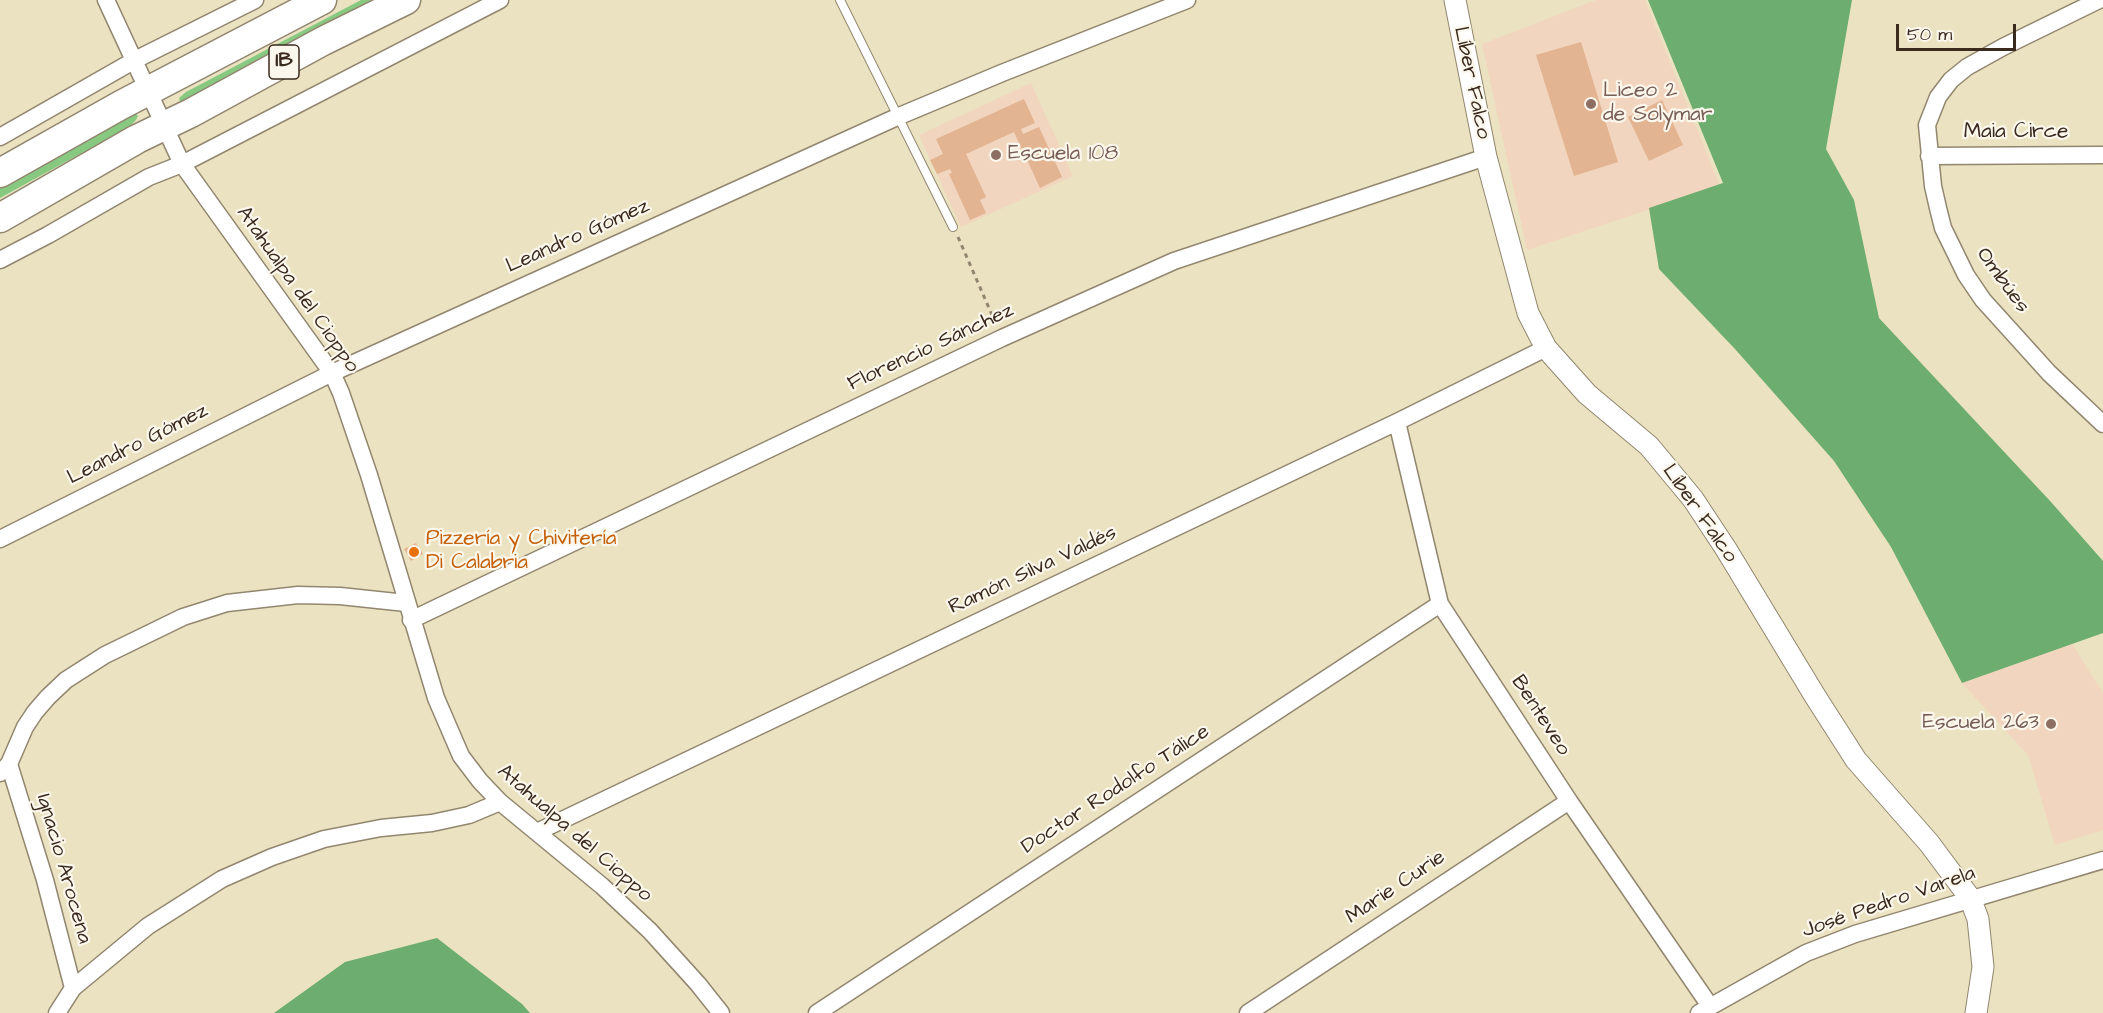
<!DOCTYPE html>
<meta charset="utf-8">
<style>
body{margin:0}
#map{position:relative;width:2103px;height:1013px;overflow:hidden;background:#eae2c0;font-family:"Architects Daughter",sans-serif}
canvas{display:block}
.scale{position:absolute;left:1896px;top:24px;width:120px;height:27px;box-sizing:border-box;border:3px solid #3b2a1e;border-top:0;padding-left:8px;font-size:18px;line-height:21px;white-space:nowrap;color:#3b2a1e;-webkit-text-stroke:4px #fbf7ec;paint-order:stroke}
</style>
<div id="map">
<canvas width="2103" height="1013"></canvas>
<div class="scale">50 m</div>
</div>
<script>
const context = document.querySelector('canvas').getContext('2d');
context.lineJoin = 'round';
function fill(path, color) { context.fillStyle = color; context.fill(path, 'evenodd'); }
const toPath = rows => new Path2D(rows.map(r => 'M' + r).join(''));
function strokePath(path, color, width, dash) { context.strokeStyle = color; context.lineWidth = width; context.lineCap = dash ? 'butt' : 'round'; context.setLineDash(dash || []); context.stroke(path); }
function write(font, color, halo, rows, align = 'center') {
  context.font = font + ' "Architects Daughter",sans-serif'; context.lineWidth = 4.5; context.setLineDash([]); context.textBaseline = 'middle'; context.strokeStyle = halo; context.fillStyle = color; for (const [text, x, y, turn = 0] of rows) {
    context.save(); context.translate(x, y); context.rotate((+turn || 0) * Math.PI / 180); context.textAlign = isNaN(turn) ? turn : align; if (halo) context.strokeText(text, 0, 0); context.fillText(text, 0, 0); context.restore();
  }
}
const built = toPath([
 [1596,0,1645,0,1720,186,1527,250,1482,44],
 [1031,83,1073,176,961,227,919,135],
 [2072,644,2103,693,2103,830,2055,845,2028,755,1962,683]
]);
const green = toPath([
 [361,0,386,0,192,101,180,101,179,98,186,92],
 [136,114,138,116,136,120,129,127,0,198,0,185,131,115]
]);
const forest = toPath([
 [1648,0,1852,0,1826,149,1854,200,1879,318,2051,502,2103,561,2103,633,1962,683,1891,547,1834,461,1735,349,1659,269,1649,208,1723,183],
 [437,938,522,1004,530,1013,274,1013,345,962]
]);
const building = toPath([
 [1581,42,1618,162,1574,176,1536,55],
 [1024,99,1035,123,1021,129,1023,134,1039,127,1062,177,1040,188,1014,132,966,154,986,197,980,200,986,213,970,220,949,174,952,173,950,169,937,174,930,160,943,154,936,139],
 [1662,100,1683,145,1649,161,1628,117],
 [416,543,423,554,411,561,404,549]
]);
const path = toPath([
 [958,237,996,324]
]);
const service = toPath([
 [840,0,953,227]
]);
const minor = toPath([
 [106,0,182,164,332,373,341,393,369,475,436,698,461,756,480,781,500,802,602,886,650,931,698,984,721,1013],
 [2099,0,2003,47,1967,67,1951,80,1938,97,1927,125,1933,186,1938,208,1943,228,1966,275,1983,300,2049,373,2103,424],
 [0,137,135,60,255,0],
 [1929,156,2103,155],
 [0,260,48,235,149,177,182,164,500,0],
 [1397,422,1440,604,1569,801,1710,1006],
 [0,539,332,373,897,117,1002,73,1187,0],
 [411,620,1002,338,1174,261,1486,157],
 [9,764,45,880,73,988],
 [0,773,9,764,25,727,35,712,48,697,66,680,105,655,183,617,227,603,298,595,340,596,406,603],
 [537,832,1397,422,1546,348],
 [57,1013,73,988,148,926,222,879,272,857,324,839,381,828,432,823,469,815,500,802],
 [817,1013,1440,604],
 [1248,1013,1569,801],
 [1699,1013,1806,953,1855,934,2103,860]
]);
const tertiary = toPath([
 [1455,0,1486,157,1528,313,1546,348,1587,394,1649,446,1693,499,1726,549,1815,696,1856,760,1929,843,1970,898,1978,919,1983,967,1976,1013]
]);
const trunk = toPath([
 [0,173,121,105,322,0],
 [0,218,137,139,191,113,323,41,406,0]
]);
const markers = [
 [1591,104,6,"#8d6e63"],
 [996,155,6,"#8d6e63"],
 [414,552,6,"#e8710a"],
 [2051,724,6,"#8d6e63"]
];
const shields = [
 [284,62,30]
];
const shieldNames = [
 ["IB",284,62]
];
const streetNames = [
 ["Líber Falco",1471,83,78],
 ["Maia Circe",2016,133],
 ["Leandro Gómez",578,237,-24],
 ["Ombúes",2002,281,54],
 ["Atahualpa del Cioppo",297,290,55],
 ["Florencio Sánchez",931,348,-25],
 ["Leandro Gómez",138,445,-27],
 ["Líber Falco",1699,514,55],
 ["Ramón Silva Valdés",1033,571,-25],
 ["Benteveo",1540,716,57],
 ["Doctor Rodolfo Tálice",1116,790,-33],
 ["Atahualpa del Cioppo",574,834,41],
 ["Ignacio Arocena",63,869,74],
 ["Marie Curie",1396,888,-34],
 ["José Pedro Varela",1889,903,-19]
];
const educationNames = [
 ["Liceo 2",1603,92],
 ["de Solymar",1603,116],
 ["Escuela 108",1008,155],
 ["Escuela 263",2039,724,"right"]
];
const foodNames = [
 ["Pizzería y Chivitería",426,540],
 ["Di Calabria",426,564]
];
fill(built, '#f2d5be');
fill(green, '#87c981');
fill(forest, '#6dad6f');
fill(building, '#e2b491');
strokePath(service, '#92866f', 10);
strokePath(minor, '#92866f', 19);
strokePath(tertiary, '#92866f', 23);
strokePath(trunk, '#92866f', 31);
strokePath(path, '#92866f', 3, [4.5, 4.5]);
strokePath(service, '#fff', 8);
strokePath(minor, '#fff', 16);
strokePath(tertiary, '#fff', 21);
strokePath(trunk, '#fff', 28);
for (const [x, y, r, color] of markers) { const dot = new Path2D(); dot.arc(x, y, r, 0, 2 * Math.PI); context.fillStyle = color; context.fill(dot); strokePath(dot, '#fbf7ec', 2); }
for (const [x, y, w] of shields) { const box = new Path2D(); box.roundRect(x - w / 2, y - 17, w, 34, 4.5); context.fillStyle = '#fbf7ec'; context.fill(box); strokePath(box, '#3b2a1e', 1.5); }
write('bold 20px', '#3b2a1e', null, shieldNames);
write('21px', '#3b2a1e', '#fbf7ec', streetNames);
write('21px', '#785e54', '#fbf7ec', educationNames, 'left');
write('21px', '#c56008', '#fbf7ec', foodNames, 'left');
</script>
